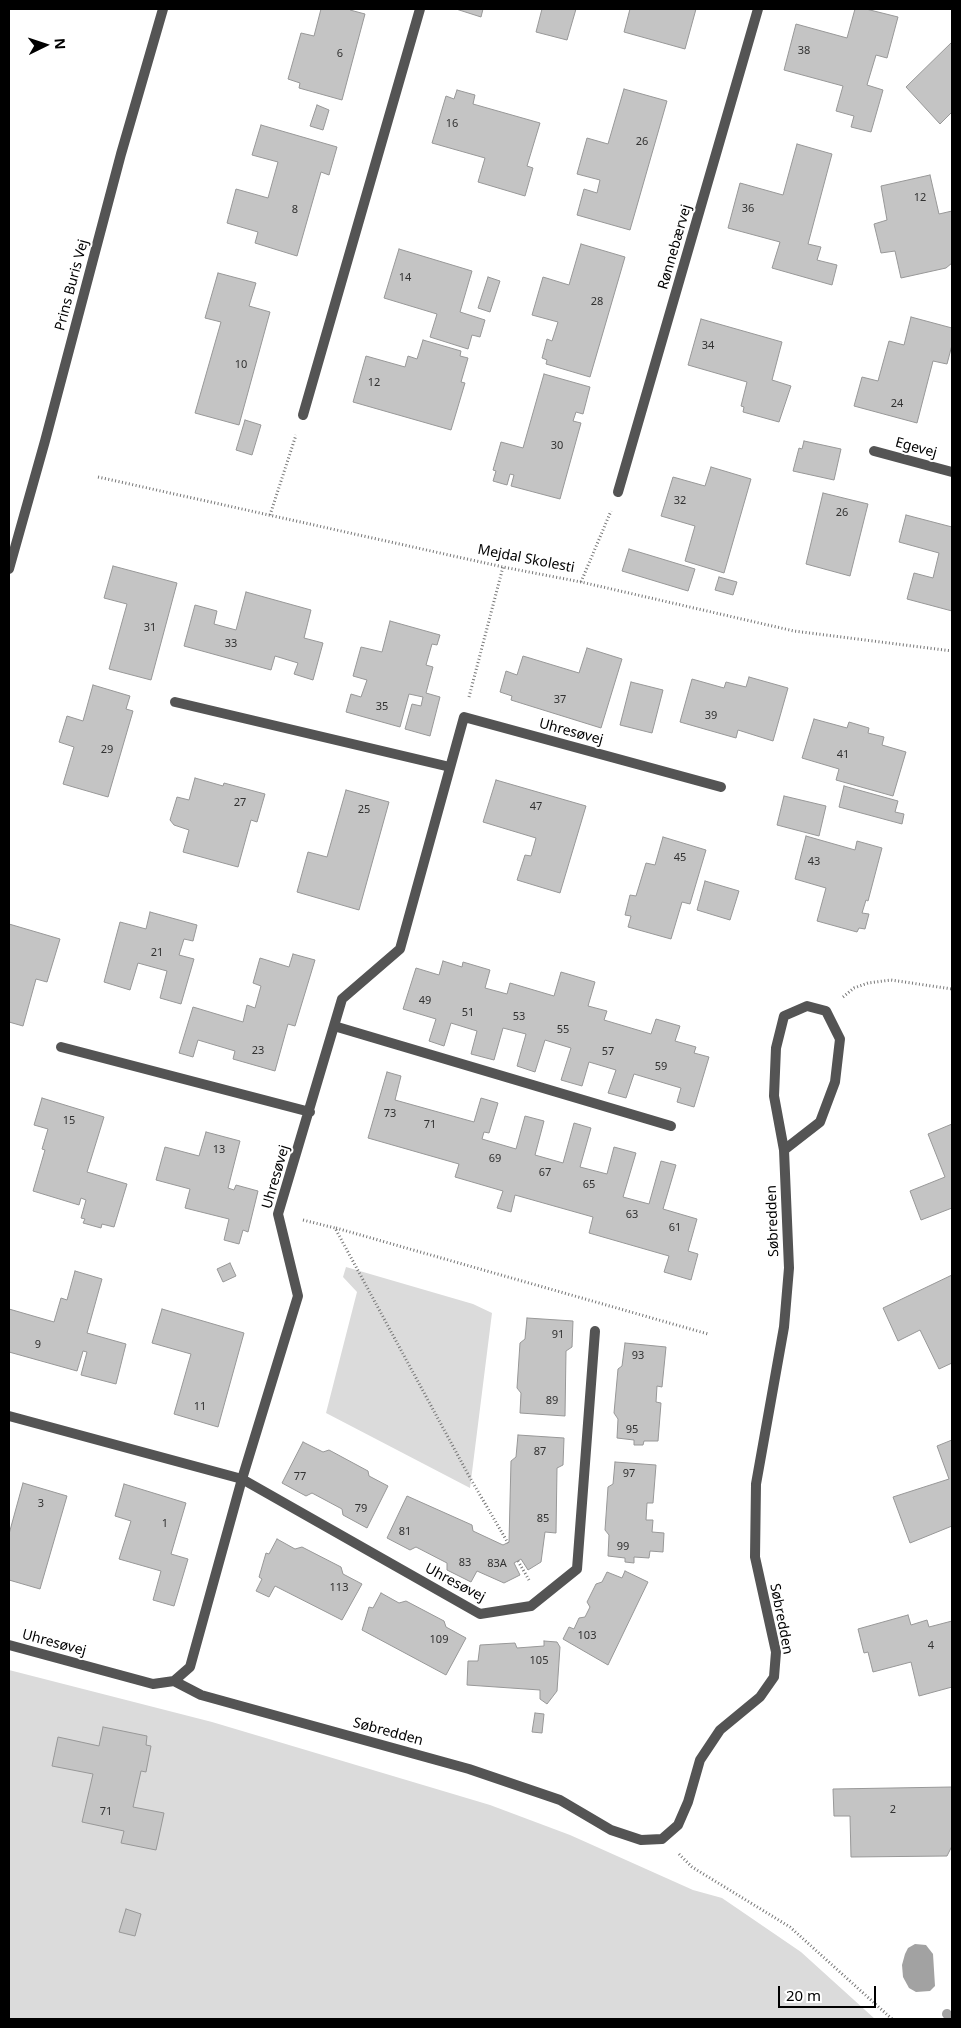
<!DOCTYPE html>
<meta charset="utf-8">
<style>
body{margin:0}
#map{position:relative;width:961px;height:2028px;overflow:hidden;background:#fff;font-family:"Noto Sans",sans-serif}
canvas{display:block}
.frame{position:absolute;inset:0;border:10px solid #000;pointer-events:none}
.north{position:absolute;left:20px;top:20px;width:50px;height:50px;-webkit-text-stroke:4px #fff;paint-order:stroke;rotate:86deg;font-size:14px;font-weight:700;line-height:20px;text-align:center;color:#000}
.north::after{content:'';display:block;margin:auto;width:18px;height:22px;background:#000;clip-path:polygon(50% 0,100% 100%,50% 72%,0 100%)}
.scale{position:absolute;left:778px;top:1986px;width:98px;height:22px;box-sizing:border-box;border:2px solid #000;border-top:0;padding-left:6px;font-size:15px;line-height:18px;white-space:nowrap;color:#000;-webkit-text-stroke:4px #fff;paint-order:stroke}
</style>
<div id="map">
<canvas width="961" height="2028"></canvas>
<div class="frame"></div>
<div class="north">N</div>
<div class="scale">20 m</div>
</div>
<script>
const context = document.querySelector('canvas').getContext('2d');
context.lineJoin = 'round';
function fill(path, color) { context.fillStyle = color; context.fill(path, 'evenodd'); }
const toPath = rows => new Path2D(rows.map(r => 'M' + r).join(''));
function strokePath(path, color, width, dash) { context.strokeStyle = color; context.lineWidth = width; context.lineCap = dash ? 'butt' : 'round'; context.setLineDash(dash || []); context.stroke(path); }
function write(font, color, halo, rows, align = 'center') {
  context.font = font + ' "Noto Sans",sans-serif'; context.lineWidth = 4; context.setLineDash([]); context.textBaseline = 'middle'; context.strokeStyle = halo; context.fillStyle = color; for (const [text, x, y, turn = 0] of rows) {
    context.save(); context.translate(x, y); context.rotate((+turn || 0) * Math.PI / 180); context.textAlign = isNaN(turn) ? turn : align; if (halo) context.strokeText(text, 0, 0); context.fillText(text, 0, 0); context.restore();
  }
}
const green = toPath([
 [346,1267,473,1304,492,1313,470,1488,326,1413,357,1292,343,1277],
 [9,1670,212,1722,490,1805,570,1835,693,1890,722,1898,801,1952,875,2019,9,2019]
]);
const water = toPath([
 [915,1944,926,1945,933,1954,935,1986,930,1991,916,1992,909,1988,903,1977,902,1965,905,1954,908,1948]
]);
const stream = toPath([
 [947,2014,951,2019]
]);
const building = toPath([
 [321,9,351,9,350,10,365,14,342,100,299,88,300,83,288,79,301,33,314,36,321,9],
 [456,9,483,9,481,17,456,9],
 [542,9,576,9,567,40,536,32,542,9],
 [630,9,696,9,685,49,624,32,630,9],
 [855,9,866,9,898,17,887,58,876,55,867,85,883,90,871,132,851,127,854,116,836,111,843,86,784,70,796,24,847,38,855,9],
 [952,42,952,112,940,124,906,87,952,42],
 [624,89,667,101,630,230,577,215,584,189,597,193,600,180,577,174,587,138,608,144,624,89],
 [457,90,475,95,473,104,540,123,527,166,533,168,525,196,478,182,485,158,432,143,446,96,454,99,457,90],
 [317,105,329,110,323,130,310,126,317,105],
 [261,125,337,147,329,175,321,172,297,256,255,243,258,232,227,223,236,189,268,198,278,162,252,155,261,125],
 [797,144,832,154,808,244,821,247,817,260,837,265,832,285,772,268,780,242,728,228,740,183,783,195,797,144],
 [930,175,939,214,952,211,952,263,946,268,901,278,895,251,881,253,874,224,887,220,881,186,930,175],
 [581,244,625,257,590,377,546,364,547,360,542,358,547,339,552,341,558,322,532,315,543,277,569,285,581,244],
 [399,249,472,271,460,312,485,320,480,337,472,335,468,349,430,337,437,314,384,298,399,249],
 [218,273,256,283,249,306,270,312,239,425,195,413,221,322,205,318,218,273],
 [488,277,500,281,490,312,478,308,488,277],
 [911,317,952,328,952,345,947,364,933,361,917,423,854,406,862,377,878,381,889,341,904,345,911,317],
 [701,319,782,342,772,380,791,386,779,422,743,412,744,407,741,406,747,382,688,365,701,319],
 [423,340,461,351,460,356,468,358,461,382,465,383,451,430,353,402,366,356,405,367,408,356,417,359,423,340],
 [544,374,590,387,583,414,576,412,573,421,581,423,560,499,511,486,514,475,510,474,507,485,493,481,496,471,493,470,501,442,523,448,544,374],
 [245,420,261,425,252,455,236,450,245,420],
 [804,441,841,449,834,480,793,471,799,448,802,449,804,441],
 [711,467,751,479,724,573,685,561,695,526,661,516,673,477,705,486,711,467],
 [823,493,868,504,850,576,806,564,823,493],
 [906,515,952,527,952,611,907,599,914,573,933,578,939,553,899,542,906,515],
 [629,549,695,569,688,591,622,571,629,549],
 [113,566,177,583,151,680,109,669,127,604,104,598,113,566],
 [719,577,737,582,733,595,715,590,719,577],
 [246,592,311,610,304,638,323,643,313,680,294,674,298,663,275,656,271,670,184,646,195,605,217,611,214,624,236,630,246,592],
 [390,621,440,635,437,645,432,644,426,665,433,667,426,693,440,697,430,736,405,729,412,704,421,706,423,697,409,694,400,727,346,712,351,694,361,697,367,680,353,676,361,647,382,652,390,621],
 [587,648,622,659,601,728,511,700,512,696,500,692,506,671,517,675,523,656,579,673,587,648],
 [749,677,788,688,773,741,738,730,736,738,680,722,692,679,724,688,726,682,746,687,749,677],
 [631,682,663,690,652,733,620,725,631,682],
 [93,685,130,696,126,709,133,711,108,797,63,784,74,747,59,742,67,716,83,721,93,685],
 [814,719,847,728,849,722,869,728,868,733,884,737,882,745,906,752,893,796,836,780,839,769,802,758,814,719],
 [195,778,223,786,224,783,265,794,257,822,251,820,238,867,183,852,189,830,174,825,170,820,177,797,189,800,195,778],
 [496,780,586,806,560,893,517,880,525,855,531,856,536,838,483,822,496,780],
 [844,786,898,801,895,812,904,814,902,824,839,807,844,786],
 [346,790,389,802,359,910,297,892,308,852,327,857,346,790],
 [784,796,826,806,819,836,777,825,784,796],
 [806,836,855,850,857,841,882,848,868,901,866,900,862,913,869,914,865,929,859,928,857,932,817,921,826,888,795,879,806,836],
 [663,837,706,850,690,904,682,902,671,939,628,927,631,916,625,915,630,895,636,896,646,863,655,865,663,837],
 [705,881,739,891,730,920,697,910,705,881],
 [150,912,197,925,193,941,184,939,179,955,194,959,181,1004,160,998,167,971,138,963,130,990,104,982,120,922,146,929,150,912],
 [9,924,60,939,47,982,36,979,23,1026,9,1022,9,924],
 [293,954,315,960,295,1026,288,1024,275,1071,233,1059,235,1051,198,1040,193,1057,179,1053,193,1007,243,1022,247,1005,255,1008,261,986,253,983,260,958,289,967,293,954],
 [443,961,462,967,463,962,490,970,485,988,507,994,510,983,554,996,561,972,595,982,588,1006,607,1011,604,1020,651,1034,656,1019,680,1026,675,1041,696,1047,694,1053,709,1057,694,1107,677,1102,681,1088,634,1074,626,1098,608,1093,616,1070,589,1062,582,1086,561,1080,571,1048,545,1040,535,1072,517,1066,526,1034,503,1028,494,1060,471,1054,477,1031,451,1023,444,1046,429,1041,436,1019,403,1009,416,968,439,975,443,961],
 [387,1072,401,1076,395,1100,474,1122,481,1098,498,1103,489,1133,484,1132,482,1139,516,1149,525,1116,544,1121,535,1155,563,1163,574,1123,591,1128,580,1167,607,1174,614,1147,636,1153,623,1197,649,1204,661,1161,676,1165,663,1209,697,1219,688,1251,698,1254,691,1280,664,1272,669,1256,589,1233,593,1217,515,1195,511,1212,497,1208,503,1191,455,1177,459,1164,368,1138,387,1072],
 [42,1098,104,1117,87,1172,127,1184,114,1227,102,1224,101,1228,83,1223,85,1219,81,1218,86,1200,81,1198,79,1205,33,1191,45,1150,42,1149,48,1129,34,1125,42,1098],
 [952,1124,952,1208,921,1220,910,1191,945,1177,928,1134,952,1124],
 [206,1132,240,1141,228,1188,234,1190,236,1185,258,1191,248,1232,243,1230,239,1244,224,1240,229,1219,185,1208,190,1189,156,1180,165,1147,199,1156,206,1132],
 [230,1263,236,1276,223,1282,217,1269,230,1263],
 [75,1271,102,1279,87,1333,126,1344,116,1384,81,1375,87,1352,83,1351,77,1371,9,1352,9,1309,54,1322,61,1298,67,1300,75,1271],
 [952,1275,952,1363,939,1369,920,1330,898,1341,883,1308,952,1275],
 [162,1309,244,1333,218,1427,174,1414,191,1354,152,1343,162,1309],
 [527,1318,573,1321,572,1347,566,1351,565,1416,520,1413,521,1393,517,1388,520,1343,525,1339,527,1318],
 [625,1343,666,1347,662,1387,657,1386,656,1402,661,1403,658,1441,644,1441,643,1445,634,1445,634,1440,617,1438,618,1419,614,1413,618,1369,622,1366,625,1343],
 [518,1435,564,1438,563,1465,557,1468,556,1533,545,1532,541,1562,528,1570,521,1559,514,1563,520,1575,504,1583,477,1571,471,1582,447,1570,447,1563,416,1547,410,1550,387,1538,407,1496,472,1525,473,1531,503,1545,509,1542,511,1461,516,1457,518,1435],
 [952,1440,952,1526,910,1543,893,1497,949,1479,937,1446,952,1440],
 [303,1442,323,1452,329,1450,368,1471,369,1476,388,1486,367,1528,343,1515,342,1509,312,1493,306,1496,282,1483,303,1442],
 [615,1462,656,1465,653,1503,647,1503,646,1520,653,1520,652,1532,664,1533,663,1552,650,1551,649,1558,634,1557,634,1563,625,1562,625,1558,608,1556,609,1535,605,1530,608,1487,613,1484,615,1462],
 [23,1483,67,1496,40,1589,9,1580,9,1534,23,1483],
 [124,1484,186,1503,171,1554,188,1559,174,1606,153,1600,161,1571,119,1559,131,1521,115,1516,124,1484],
 [277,1539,295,1549,302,1547,341,1567,343,1574,362,1584,342,1620,275,1586,269,1597,256,1591,262,1579,259,1577,266,1553,269,1554,277,1539],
 [625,1571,648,1582,608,1665,563,1639,569,1627,574,1629,579,1618,585,1617,590,1607,587,1602,596,1584,602,1582,607,1572,622,1578,625,1571],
 [381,1593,399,1603,406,1601,444,1621,446,1627,466,1638,446,1675,362,1630,369,1607,373,1608,381,1593],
 [908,1615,911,1625,927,1620,929,1627,952,1621,952,1687,919,1696,911,1662,873,1672,868,1652,864,1653,858,1629,908,1615],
 [544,1641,557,1642,560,1647,557,1691,547,1704,540,1699,540,1690,467,1685,468,1661,478,1661,480,1645,515,1643,517,1648,544,1646,544,1641],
 [535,1713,544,1714,542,1733,532,1732,535,1713],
 [103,1727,147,1736,146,1745,151,1746,146,1772,141,1771,133,1807,164,1813,156,1850,121,1843,124,1831,82,1822,93,1774,52,1766,58,1737,99,1746,103,1727],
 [952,1787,952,1846,947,1856,851,1857,850,1816,834,1816,833,1789,952,1787],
 [126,1909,141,1914,135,1936,119,1932,126,1909]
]);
const path = toPath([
 [98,477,503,567,581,582,794,631,952,651],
 [270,515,296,435],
 [581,582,611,511],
 [469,697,503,567],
 [843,997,854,988,868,983,891,980,952,989],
 [303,1220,335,1228,469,1476,508,1543],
 [336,1228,708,1334],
 [518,1561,529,1580],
 [679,1854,692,1867,790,1927,892,2019]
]);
const minor = toPath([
 [303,415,420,9],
 [874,451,952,472],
 [618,492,758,9],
 [175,702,450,767],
 [334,1026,671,1126],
 [61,1047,310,1112],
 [9,1416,242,1479,480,1614,531,1606,577,1569,595,1331],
 [9,1645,153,1684,174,1681,190,1667,242,1479,298,1296,278,1214,342,999,400,949,464,717,721,787],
 [174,1681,201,1695,469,1769,560,1800,611,1830,641,1840,662,1839,678,1825,688,1802,700,1760,720,1730,760,1697,774,1677,776,1652,755,1557,756,1484,784,1327,789,1268,784,1150,774,1096,776,1048,784,1016,807,1006,826,1011,840,1039,835,1082,820,1122,784,1150]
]);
const tertiary = toPath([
 [9,569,45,441,121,154,163,9]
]);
const numberNames = [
 ["38",804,51],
 ["6",340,54],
 ["16",452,124],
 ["26",642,142],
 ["12",920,198],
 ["36",748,209],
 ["8",295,210],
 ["14",405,278],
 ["28",597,302],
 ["34",708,346],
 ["10",241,365],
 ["12",374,383],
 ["24",897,404],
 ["30",557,446],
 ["32",680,501],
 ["26",842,513],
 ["31",150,628],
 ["33",231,644],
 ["37",560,700],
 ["35",382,707],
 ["39",711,716],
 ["29",107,750],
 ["41",843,755],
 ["27",240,803],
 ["47",536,807],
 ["25",364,810],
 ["45",680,858],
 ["43",814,862],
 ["21",157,953],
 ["49",425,1001],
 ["51",468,1013],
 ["53",519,1017],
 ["55",563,1030],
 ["23",258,1051],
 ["57",608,1052],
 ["59",661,1067],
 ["73",390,1114],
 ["15",69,1121],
 ["71",430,1125],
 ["13",219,1150],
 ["69",495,1159],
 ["67",545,1173],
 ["65",589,1185],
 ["63",632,1215],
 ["61",675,1228],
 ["91",558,1335],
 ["9",38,1345],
 ["93",638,1356],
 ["89",552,1401],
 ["11",200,1407],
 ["95",632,1430],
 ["87",540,1452],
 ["97",629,1474],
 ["77",300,1477],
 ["3",41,1504],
 ["79",361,1509],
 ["85",543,1519],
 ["1",165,1524],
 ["81",405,1532],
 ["99",623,1547],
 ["83",465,1563],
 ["83A",497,1564],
 ["113",339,1588],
 ["103",587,1636],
 ["109",439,1640],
 ["4",931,1646],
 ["105",539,1661],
 ["2",893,1810],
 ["71",106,1812]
];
const streetNames = [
 ["Rønnebærvej",675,247,-74],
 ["Prins Buris Vej",72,285,-75],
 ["Egevej",916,448,15],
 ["Mejdal Skolesti",526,559,11],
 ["Uhresøvej",571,732,15],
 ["Uhresøvej",276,1177,-74],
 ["Søbredden",773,1221,-92],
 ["Uhresøvej",455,1583,28],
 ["Søbredden",781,1619,79],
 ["Uhresøvej",54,1643,15],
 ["Søbredden",388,1732,15]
];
fill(green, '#dbdbdb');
fill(water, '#a2a2a2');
strokePath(stream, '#a2a2a2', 10);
fill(building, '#c4c4c4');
strokePath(building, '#989898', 1);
strokePath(path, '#767676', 3, [1, 2.5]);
strokePath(minor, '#545454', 10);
strokePath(tertiary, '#545454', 10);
write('11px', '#313131', null, numberNames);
write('14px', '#000', '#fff', streetNames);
</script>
